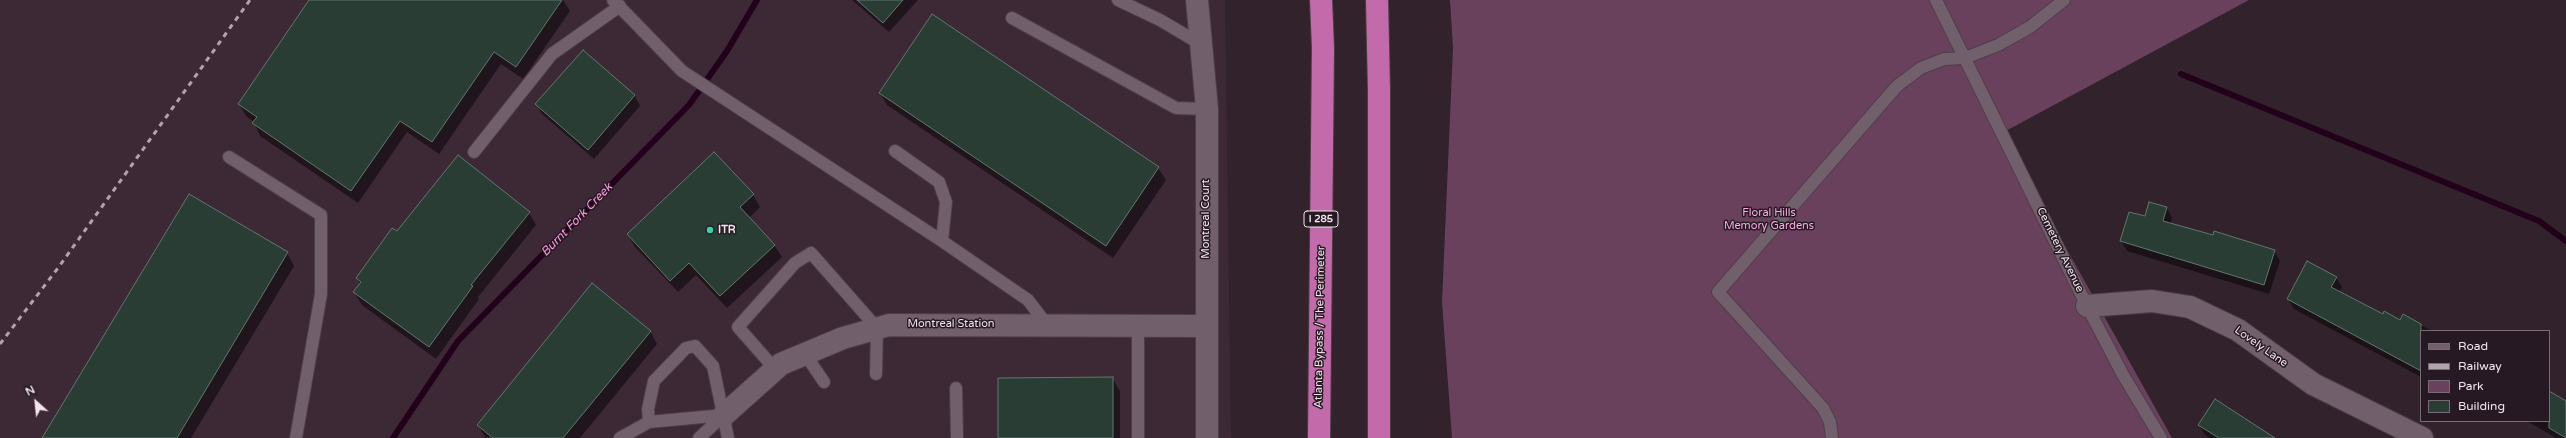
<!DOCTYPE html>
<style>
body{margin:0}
#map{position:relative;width:2566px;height:438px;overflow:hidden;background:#31222c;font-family:"Varela Round",sans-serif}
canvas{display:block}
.legend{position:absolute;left:2420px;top:330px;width:130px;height:92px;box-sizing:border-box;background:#271923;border:1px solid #776b73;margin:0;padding:5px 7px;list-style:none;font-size:12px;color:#efe5eb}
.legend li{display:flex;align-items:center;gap:8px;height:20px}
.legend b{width:20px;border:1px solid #776b73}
.north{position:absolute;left:16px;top:382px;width:40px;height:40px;-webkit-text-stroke:3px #271923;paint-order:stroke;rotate:333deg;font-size:11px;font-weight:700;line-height:16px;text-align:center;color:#efe5eb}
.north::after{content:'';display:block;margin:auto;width:14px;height:18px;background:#efe5eb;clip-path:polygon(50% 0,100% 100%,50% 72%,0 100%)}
</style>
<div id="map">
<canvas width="2566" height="438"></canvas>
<ul class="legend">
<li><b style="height:5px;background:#715f6b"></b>Road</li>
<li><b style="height:5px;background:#b0a4ac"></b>Railway</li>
<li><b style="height:11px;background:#69415d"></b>Park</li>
<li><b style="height:11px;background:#293d35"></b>Building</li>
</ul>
<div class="north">N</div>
</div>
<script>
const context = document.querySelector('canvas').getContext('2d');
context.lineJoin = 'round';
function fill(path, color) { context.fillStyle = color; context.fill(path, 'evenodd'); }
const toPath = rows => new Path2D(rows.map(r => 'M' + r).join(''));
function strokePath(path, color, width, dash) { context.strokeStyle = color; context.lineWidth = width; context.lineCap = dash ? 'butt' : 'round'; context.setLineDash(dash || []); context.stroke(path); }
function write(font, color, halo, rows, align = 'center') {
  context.font = font + ' "Varela Round",sans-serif'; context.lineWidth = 3; context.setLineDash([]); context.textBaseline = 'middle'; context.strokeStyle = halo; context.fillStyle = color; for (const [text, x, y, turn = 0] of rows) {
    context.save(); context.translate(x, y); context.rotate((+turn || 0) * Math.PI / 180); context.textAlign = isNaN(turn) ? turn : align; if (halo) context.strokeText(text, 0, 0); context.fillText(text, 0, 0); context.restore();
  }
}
const built = toPath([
 [0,0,1225,0,1231,438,0,438]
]);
const green = toPath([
 [1450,0,2249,0,2002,133,2172,438,1452,438,1442,302,1453,48]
]);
const shadow = toPath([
 [310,0,563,0,570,11,523,79,501,64,439,154,407,132,358,203,260,136,254,122,246,116,239,104],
 [852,0,918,0,889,32],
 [932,15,1158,168,1166,180,1113,258,887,105,880,93],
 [583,51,635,96,640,106,594,159,542,114,536,104],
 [753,195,760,207,749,218,774,245,782,257,727,308,696,275,678,292,635,247,628,235],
 [2167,208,2172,218,2170,224,2274,251,2280,261,2269,294,2127,251,2121,241,2146,218],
 [529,213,536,225,478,297,479,299,436,359,362,305,354,292,360,284,357,278,397,233],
 [287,253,294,266,191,438,44,438],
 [2336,277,2342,287,2339,292,2383,316,2400,321,2403,316,2432,331,2421,331,2421,377,2294,309,2288,299],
 [650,331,657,344,580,438,485,437,478,425],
 [1112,378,1120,391,1120,438,999,438],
 [2549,392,2566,402,2566,438,2556,438,2527,421,2549,421],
 [2199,425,2271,438,2210,438,2205,435]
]);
const stream = toPath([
 [2181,74,2539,221,2566,241],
 [393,438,458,341,689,105,727,51,757,0]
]);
const building = toPath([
 [309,0,562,0,516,67,494,52,432,142,400,121,351,191,252,123,257,117,238,104,309,0],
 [857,0,903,0,883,23,857,0],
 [932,14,1159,167,1106,246,879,93,932,14],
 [583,50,635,95,588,150,535,104,583,50],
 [714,152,754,194,740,207,775,245,720,296,689,263,670,281,627,234,714,152],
 [458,155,530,212,471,285,473,286,429,347,353,292,361,282,356,278,392,228,397,231,458,155],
 [189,194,288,252,177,438,42,438,189,194],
 [2149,202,2167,207,2163,221,2213,235,2214,231,2275,250,2264,285,2120,241,2129,212,2145,216,2149,202],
 [2307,261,2337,277,2331,287,2383,314,2384,311,2400,320,2403,314,2421,324,2421,371,2287,299,2307,261],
 [592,283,651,331,563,438,493,438,477,425,592,283],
 [1113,377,1113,438,998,438,998,378,1113,377],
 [2549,391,2566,401,2566,438,2549,428,2549,391],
 [2215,399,2275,438,2219,438,2198,425,2215,399]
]);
const service = toPath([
 [613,0,682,71,942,241],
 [1118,0,1160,20,1199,43],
 [1936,0,2087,306,2123,375,2161,438],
 [1012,18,1176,108,1207,109],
 [895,151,939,182,946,202,942,241,1028,300,1047,325],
 [474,152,552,54,620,6],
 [229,157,321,215,321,294,296,438],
 [805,354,824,382],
 [775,369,738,327,795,263,811,253,877,328,876,374],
 [956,388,957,438],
 [649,422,648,409,654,381,686,348,695,346,713,366,728,438],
 [620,438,649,422,724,415],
 [699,438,724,415],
 [1138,438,1138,325],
 [1832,438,1830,422,1823,408,1718,292,1897,86,1921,68,1944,59,1965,58,1998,45,2030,27,2064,0]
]);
const minor = toPath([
 [1197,0,1207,109,1207,438],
 [2087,306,2152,301,2190,307,2238,330,2313,384,2422,438],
 [724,415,781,364,843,338,889,325,1205,326]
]);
const motorway = toPath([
 [1377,0,1379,90,1379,438],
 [1319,438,1323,48,1321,0]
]);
const rail = toPath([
 [0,344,58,268,250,0]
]);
const markers = [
 [710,230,4,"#33d4a8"]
];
const shields = [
 [1321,219,34]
];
const shieldNames = [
 ["I 285",1321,219]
];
const parkNames = [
 ["Floral Hills",1769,213],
 ["Memory Gardens",1769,226]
];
const streetNames = [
 ["Montreal Court",1206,219,-90],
 ["Cemetery Avenue",2060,250,64],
 ["Montreal Station",951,324],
 ["Atlanta Bypass / The Perimeter",1320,327,-89],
 ["Lovely Lane",2261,347,35]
];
const poiNames = [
 ["ITR",718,230]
];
const waterNames = [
 ["Burnt Fork Creek",577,220,-46]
];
fill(built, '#3d2836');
fill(green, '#69415d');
fill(shadow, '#0007');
strokePath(stream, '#22021a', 6);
fill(building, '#293d35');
strokePath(building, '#61776e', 1);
strokePath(service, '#4c3f48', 14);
strokePath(minor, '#4c3f48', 24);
strokePath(motorway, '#4c3f48', 24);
strokePath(service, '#715f6b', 12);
strokePath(minor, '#715f6b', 22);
strokePath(motorway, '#c36baa', 22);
strokePath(rail, '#b0a4ac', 3, [5, 5]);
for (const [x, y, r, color] of markers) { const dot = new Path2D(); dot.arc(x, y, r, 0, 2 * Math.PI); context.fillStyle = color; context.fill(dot); strokePath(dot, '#271923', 1.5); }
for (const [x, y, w] of shields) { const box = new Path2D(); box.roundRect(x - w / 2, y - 8, w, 16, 3); context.fillStyle = '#271923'; context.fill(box); strokePath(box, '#efe5eb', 1); }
write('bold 10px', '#efe5eb', null, shieldNames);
write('11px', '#fcade4', '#271923', parkNames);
write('11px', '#efe5eb', '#271923', streetNames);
write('bold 11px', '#efe5eb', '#271923', poiNames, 'left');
write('italic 12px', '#fa99dd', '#271923', waterNames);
</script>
